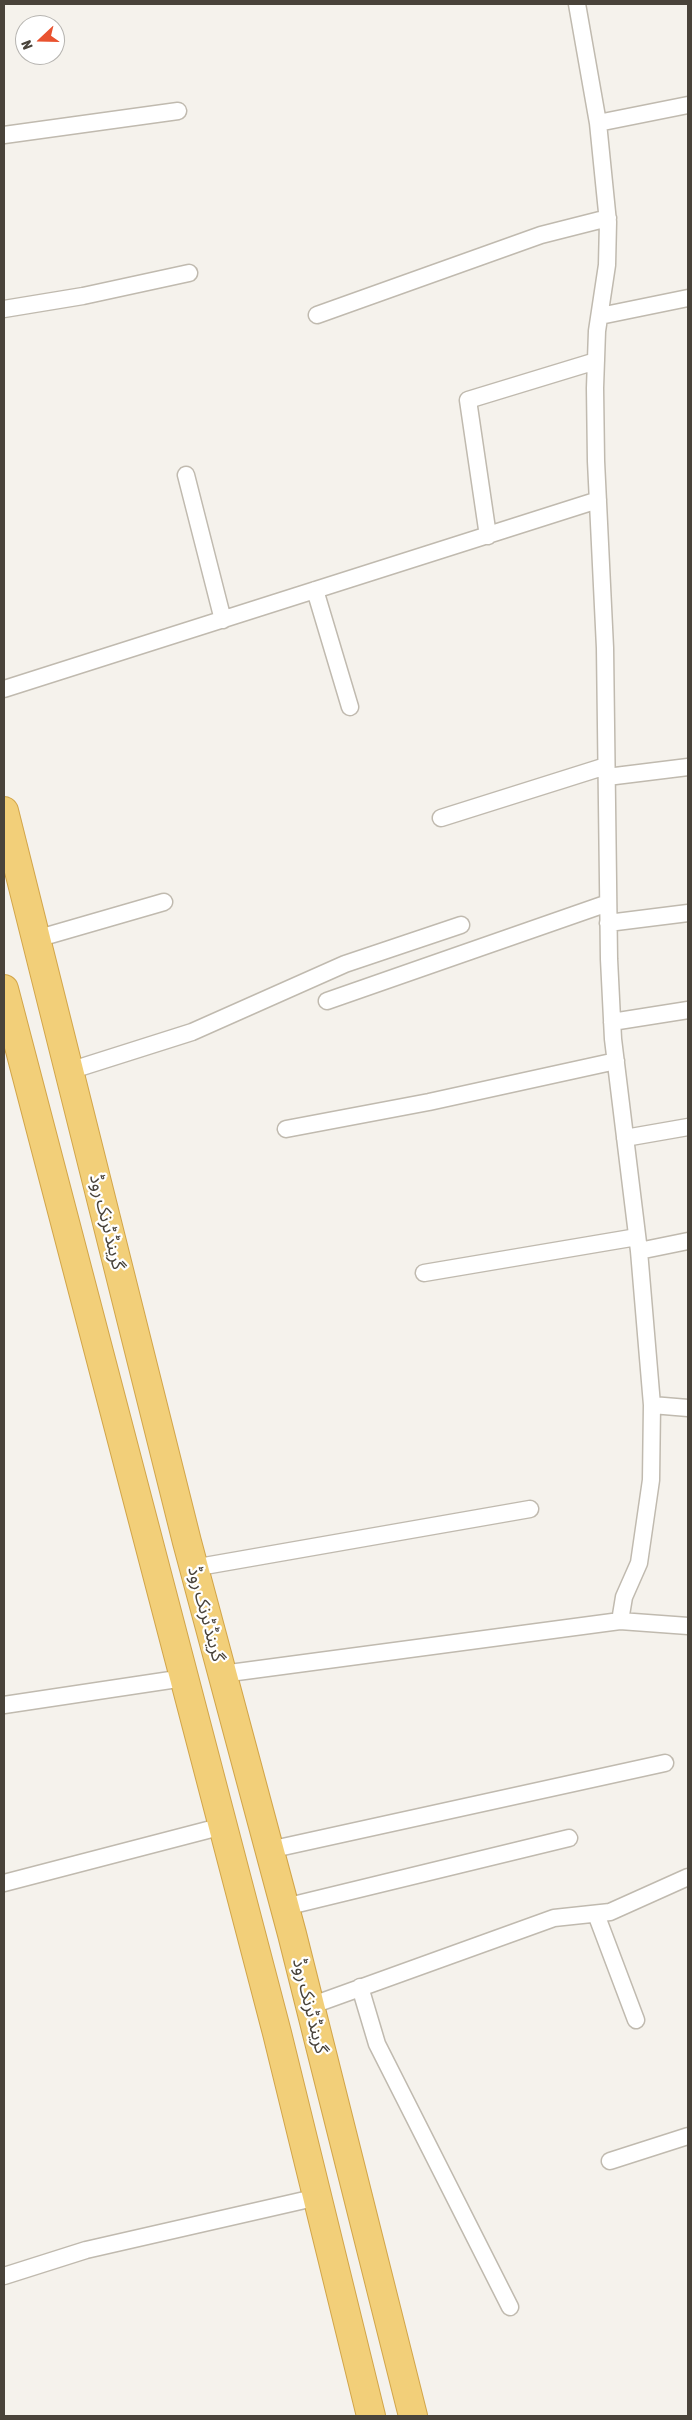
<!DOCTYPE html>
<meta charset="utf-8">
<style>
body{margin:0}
#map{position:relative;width:692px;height:2420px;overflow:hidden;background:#f5f2ec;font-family:"Asap Condensed",sans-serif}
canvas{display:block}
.frame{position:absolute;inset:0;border:5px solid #49433a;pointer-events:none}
.north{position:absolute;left:15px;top:15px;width:50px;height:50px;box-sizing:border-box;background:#fff;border:1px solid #b6b4b0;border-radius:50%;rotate:249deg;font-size:14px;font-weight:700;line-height:20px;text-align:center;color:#49433a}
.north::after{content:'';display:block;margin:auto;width:18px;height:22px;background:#e9522f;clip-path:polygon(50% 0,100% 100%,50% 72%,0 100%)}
</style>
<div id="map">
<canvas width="692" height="2420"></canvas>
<div class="frame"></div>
<div class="north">N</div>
</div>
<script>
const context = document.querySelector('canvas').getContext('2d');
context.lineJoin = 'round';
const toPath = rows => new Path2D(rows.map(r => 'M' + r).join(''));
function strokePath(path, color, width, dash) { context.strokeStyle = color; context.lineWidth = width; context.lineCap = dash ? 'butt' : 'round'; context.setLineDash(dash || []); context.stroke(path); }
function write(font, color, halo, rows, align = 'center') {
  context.font = font + ' "Asap Condensed","Noto Sans Arabic",sans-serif'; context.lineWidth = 4.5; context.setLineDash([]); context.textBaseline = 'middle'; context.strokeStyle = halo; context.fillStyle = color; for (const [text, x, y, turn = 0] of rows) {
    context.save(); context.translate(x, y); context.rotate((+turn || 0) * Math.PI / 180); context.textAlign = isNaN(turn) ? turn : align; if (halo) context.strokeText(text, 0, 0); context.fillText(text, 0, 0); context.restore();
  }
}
const street = toPath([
 [577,4,598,123,608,222,607,265,597,331,595,388,596,461,605,648,609,959,613,1039,639,1251,652,1405,651,1480,639,1563,624,1597,620,1621],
 [598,123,688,105],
 [4,135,178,111],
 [4,309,83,296,189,273],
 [317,315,541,235,608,218],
 [600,316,688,298],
 [186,475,223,620],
 [488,536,468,400,596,361],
 [315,590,350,707],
 [4,689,598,500],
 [607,777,688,767],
 [441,818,606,766],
 [608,923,688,913],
 [36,939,164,902],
 [327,1001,608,903],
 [612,1022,688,1010],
 [69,1071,192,1032,345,964,461,925],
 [286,1129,429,1102,616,1061],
 [625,1138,688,1127],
 [639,1251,688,1241],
 [424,1273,637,1237],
 [652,1405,688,1408],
 [193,1568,530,1509],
 [222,1674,620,1621,688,1626],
 [4,1705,184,1678],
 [269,1850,665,1763],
 [4,1883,223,1826],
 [285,1907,569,1838],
 [596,1914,636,2020],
 [360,1987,377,2044,510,2307],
 [310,2006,554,1918,610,1912,688,1877],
 [610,2161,688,2136],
 [4,2276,86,2250,318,2197]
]);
const highway = toPath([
 [4,811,187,1542,292,1934,413,2416],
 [4,989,277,2033,371,2416]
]);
const streetNames = [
 ["گرینڈ ٹرنک روڈ",107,1222,76],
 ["گرینڈ ٹرنک روڈ",206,1614,75],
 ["گرینڈ ٹرنک روڈ",310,2006,76]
];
strokePath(street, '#c0baaf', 19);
strokePath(highway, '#d2a549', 30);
strokePath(street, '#fff', 16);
strokePath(highway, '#f2cf79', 28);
write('18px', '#49433a', '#fff', streetNames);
</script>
